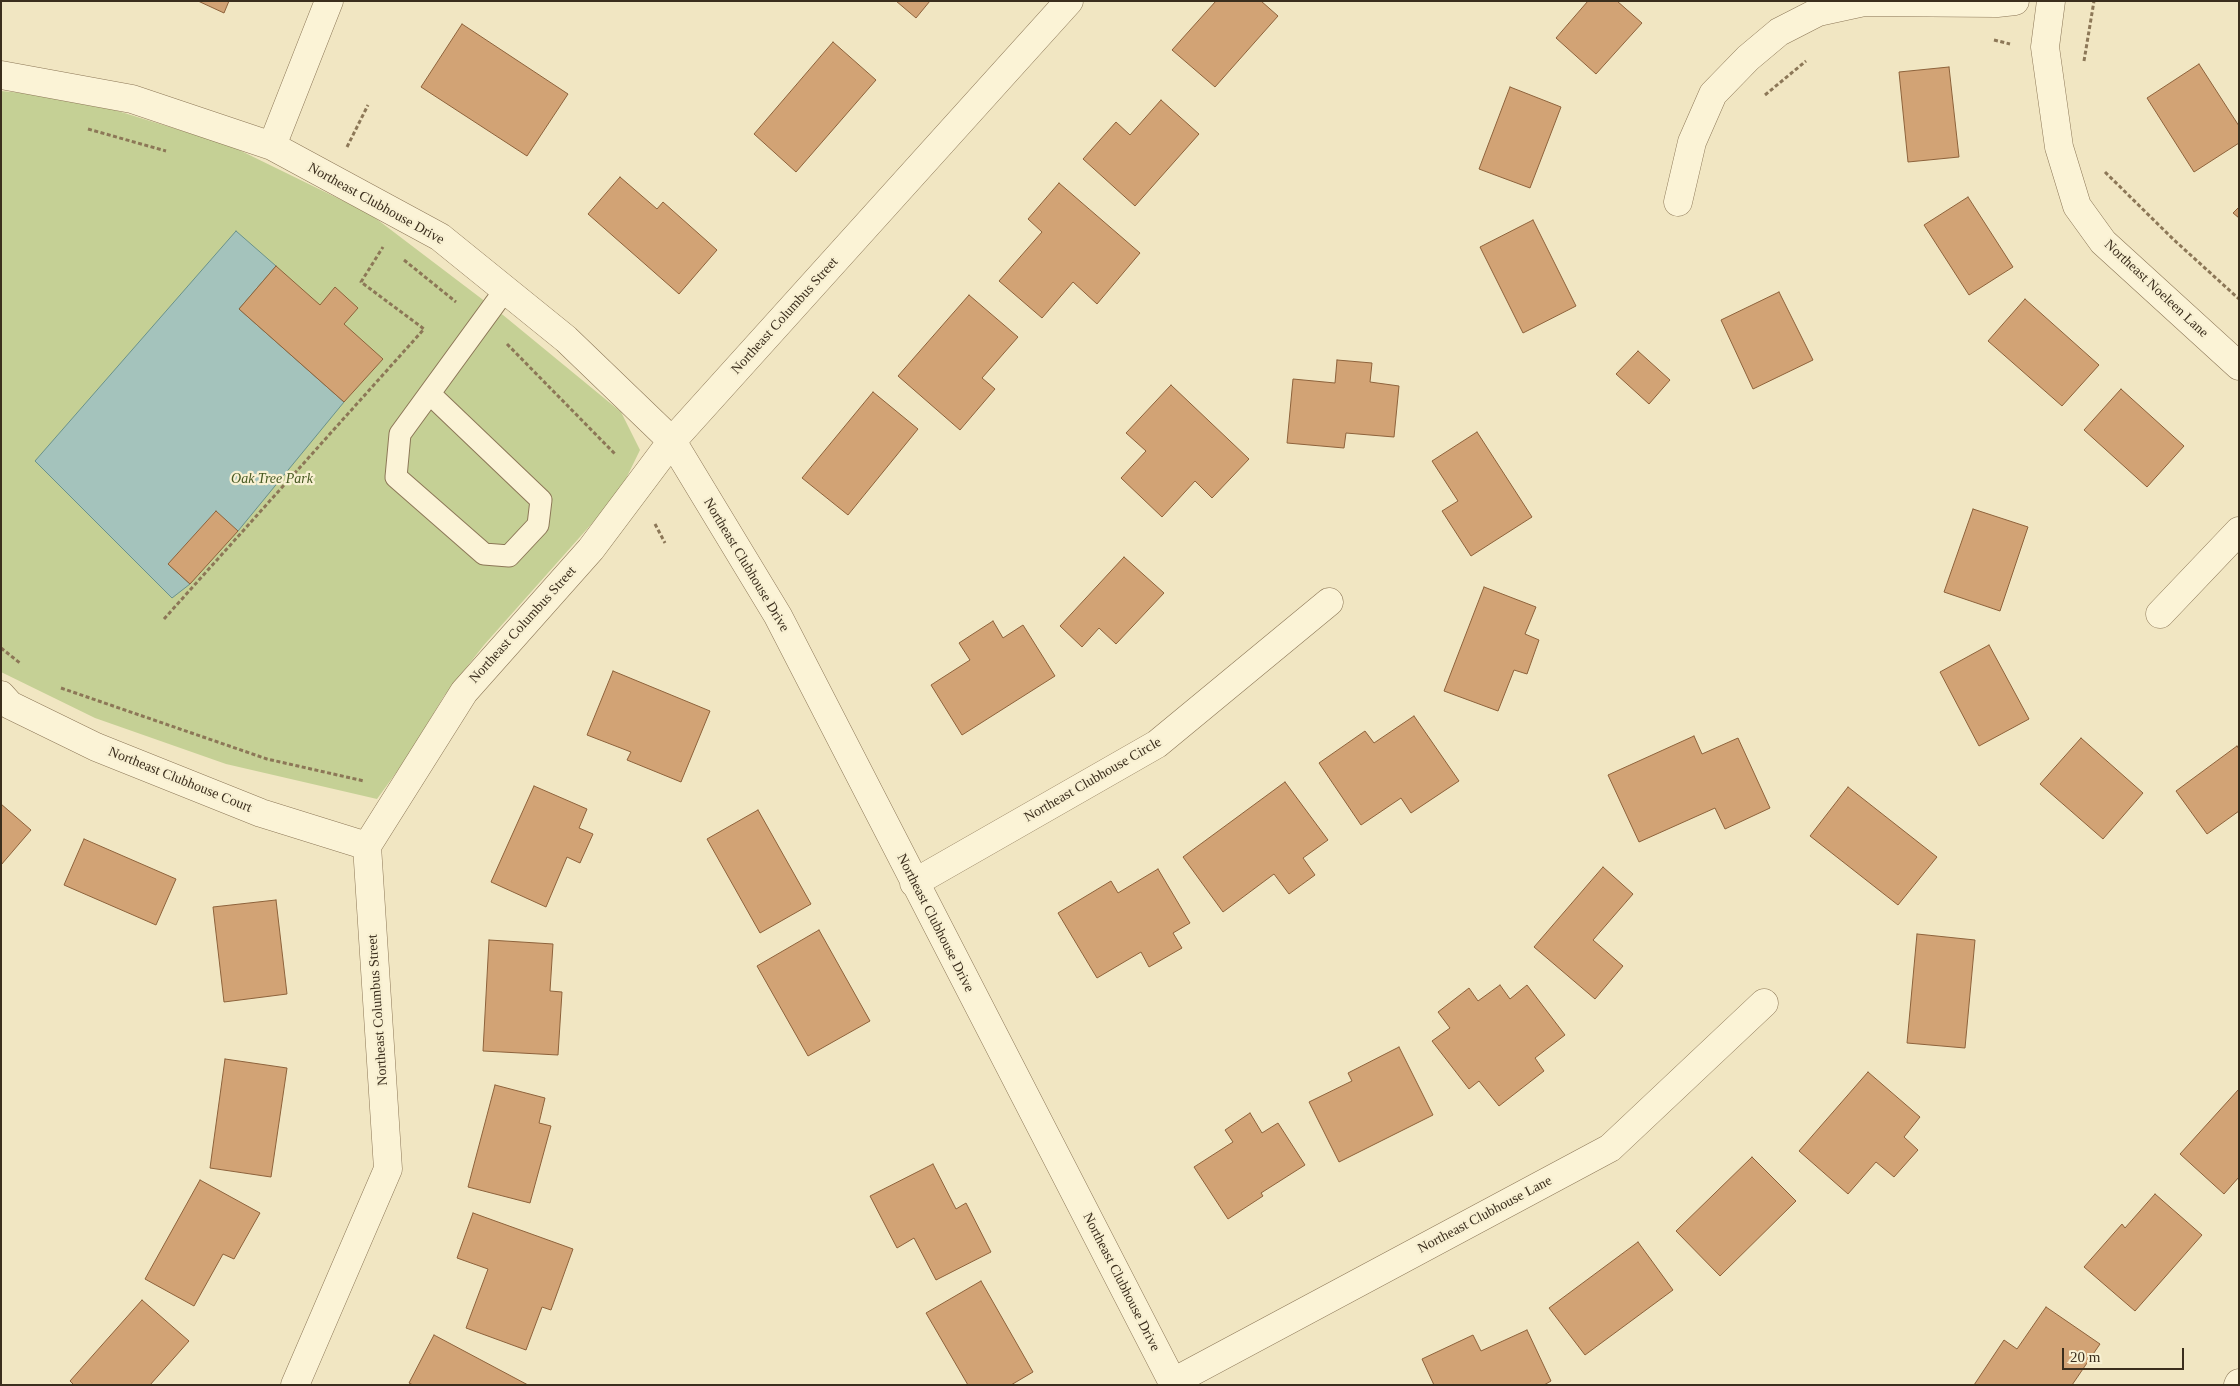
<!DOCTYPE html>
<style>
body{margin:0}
#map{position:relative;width:2240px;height:1386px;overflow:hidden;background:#f1e6c2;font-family:"Times New Roman",serif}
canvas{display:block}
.frame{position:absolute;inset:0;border:2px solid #3b2e1d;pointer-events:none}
.scale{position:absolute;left:2062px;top:1348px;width:122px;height:22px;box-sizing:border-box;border:2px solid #3b2e1d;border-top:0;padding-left:6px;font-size:15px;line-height:18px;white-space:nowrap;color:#3b2e1d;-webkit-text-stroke:4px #f8f0d2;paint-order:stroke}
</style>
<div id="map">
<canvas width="2240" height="1386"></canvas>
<div class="frame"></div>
<div class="scale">20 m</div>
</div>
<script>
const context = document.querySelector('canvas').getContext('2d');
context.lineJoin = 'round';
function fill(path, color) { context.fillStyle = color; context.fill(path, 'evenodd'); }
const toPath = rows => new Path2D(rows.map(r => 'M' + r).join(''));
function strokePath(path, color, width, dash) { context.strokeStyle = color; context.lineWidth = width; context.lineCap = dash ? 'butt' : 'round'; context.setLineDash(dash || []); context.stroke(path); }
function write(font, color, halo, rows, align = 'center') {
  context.font = font + ' "Times New Roman",serif'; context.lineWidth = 4.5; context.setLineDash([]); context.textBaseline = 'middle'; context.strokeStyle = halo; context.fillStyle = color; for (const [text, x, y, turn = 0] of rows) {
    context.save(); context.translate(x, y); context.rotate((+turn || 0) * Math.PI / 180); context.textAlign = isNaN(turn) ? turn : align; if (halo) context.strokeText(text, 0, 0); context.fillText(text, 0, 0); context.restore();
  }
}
const green = toPath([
 [1,91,76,98,231,146,370,214,503,315,621,412,640,450,619,493,484,645,444,696,406,759,377,799,226,764,95,718,1,672]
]);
const water = toPath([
 [236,231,276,266,239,309,344,402,238,531,168,564,190,584,172,598,35,461,236,231]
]);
const building = toPath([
 [198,1,229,1,224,13,198,1],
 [896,1,930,1,916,18,896,1],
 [1216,1,1261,1,1278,16,1215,87,1172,50,1216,1],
 [1588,1,1617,1,1642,23,1596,74,1556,38,1588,1],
 [462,24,568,94,527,156,421,87,462,24],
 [833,42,876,80,796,172,754,134,833,42],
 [2199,64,2239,126,2239,143,2194,172,2147,98,2199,64],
 [1949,67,1959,157,1908,162,1899,72,1949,67],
 [1510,87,1561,107,1530,188,1479,169,1510,87],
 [1161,100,1199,134,1135,206,1083,159,1116,122,1130,135,1161,100],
 [620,177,657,209,663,202,717,250,679,294,588,214,620,177],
 [1059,183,1140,253,1097,304,1073,282,1042,318,999,281,1042,232,1028,219,1059,183],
 [1968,197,2013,267,1969,295,1924,225,1968,197],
 [2239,207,2239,218,2233,213,2239,207],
 [1533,220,1576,306,1523,333,1480,247,1533,220],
 [276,266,320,305,335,287,358,308,344,324,383,359,344,402,239,309,276,266],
 [1779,292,1813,360,1753,389,1721,320,1779,292],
 [969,295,1018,337,982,378,995,389,960,430,898,376,969,295],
 [2025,299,2099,365,2062,406,1988,341,2025,299],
 [1638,351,1670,380,1649,404,1616,374,1638,351],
 [1337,360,1372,363,1370,382,1399,386,1394,437,1346,433,1344,448,1287,443,1293,379,1335,383,1337,360],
 [1171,385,1249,459,1212,498,1195,481,1162,517,1121,478,1146,451,1126,433,1171,385],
 [2121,389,2184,446,2147,487,2084,430,2121,389],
 [873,392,918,429,848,515,802,478,873,392],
 [1477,432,1532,517,1471,556,1442,511,1458,501,1432,461,1477,432],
 [1973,509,2028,527,2000,611,1944,592,1973,509],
 [216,511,238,531,190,584,168,564,216,511],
 [1124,557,1164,593,1116,644,1099,628,1082,647,1060,626,1124,557],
 [1484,587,1536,607,1525,634,1539,640,1527,674,1514,670,1498,711,1444,691,1484,587],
 [993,621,1003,638,1023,625,1055,676,962,735,931,685,970,660,959,643,993,621],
 [1989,645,2029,719,1979,746,1940,672,1989,645],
 [613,671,710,711,681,782,627,760,631,752,587,735,613,671],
 [1414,716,1459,781,1411,813,1401,798,1361,825,1319,763,1365,731,1374,743,1414,716],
 [1694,736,1702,754,1738,738,1770,808,1725,829,1715,808,1639,842,1608,775,1694,736],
 [2081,738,2143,793,2103,839,2040,784,2081,738],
 [2237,746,2239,749,2239,811,2207,834,2176,791,2237,746],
 [1285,782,1328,840,1303,858,1315,875,1289,894,1274,874,1223,912,1183,857,1285,782],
 [534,786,587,809,579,828,593,834,580,863,567,857,546,907,491,882,534,786],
 [1848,787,1937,857,1898,905,1810,836,1848,787],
 [1,804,31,830,1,865,1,804],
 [758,810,811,904,760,933,707,839,758,810],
 [84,839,176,879,156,925,64,885,84,839],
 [1603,867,1633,894,1593,940,1623,966,1595,999,1534,947,1603,867],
 [1158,869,1190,923,1173,933,1182,948,1149,967,1141,952,1097,978,1058,913,1111,881,1118,893,1158,869],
 [276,900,287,994,224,1002,213,907,276,900],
 [819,930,870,1021,808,1056,757,966,819,930],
 [1917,934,1975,940,1965,1048,1907,1043,1917,934],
 [489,940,553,944,550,991,562,992,558,1055,483,1051,489,940],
 [1500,985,1510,999,1527,985,1565,1035,1535,1058,1544,1071,1499,1106,1479,1081,1469,1089,1432,1041,1450,1028,1438,1012,1469,988,1478,1001,1500,985],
 [1399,1047,1433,1115,1339,1162,1309,1102,1352,1081,1348,1073,1399,1047],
 [225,1059,287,1068,271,1177,210,1168,225,1059],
 [1868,1072,1920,1117,1904,1137,1918,1150,1894,1177,1876,1162,1848,1194,1799,1151,1868,1072],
 [495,1085,545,1098,539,1123,551,1126,530,1203,468,1187,495,1085],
 [2239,1089,2239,1177,2224,1194,2180,1154,2239,1089],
 [1250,1113,1262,1133,1278,1123,1305,1165,1261,1193,1263,1196,1228,1219,1194,1167,1233,1142,1225,1130,1250,1113],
 [1752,1157,1796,1201,1720,1276,1676,1231,1752,1157],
 [933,1164,956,1209,966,1203,991,1252,936,1280,914,1238,897,1248,870,1196,933,1164],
 [200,1180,260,1213,234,1259,223,1254,194,1306,145,1279,200,1180],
 [2155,1194,2202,1235,2135,1311,2084,1267,2122,1224,2125,1228,2155,1194],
 [473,1213,573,1249,551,1310,542,1307,526,1350,466,1328,488,1269,457,1258,473,1213],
 [1638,1242,1673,1290,1585,1355,1549,1308,1638,1242],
 [981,1281,1033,1372,1011,1385,968,1385,926,1313,981,1281],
 [142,1300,189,1341,150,1385,74,1385,70,1381,142,1300],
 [2046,1307,2100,1344,2072,1385,1974,1385,2004,1340,2017,1349,2046,1307],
 [1527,1330,1551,1381,1544,1385,1434,1385,1422,1359,1473,1335,1481,1351,1527,1330],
 [434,1335,528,1385,413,1385,409,1383,434,1335]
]);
const path = toPath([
 [1994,40,2010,44],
 [2084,61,2094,1],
 [1765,95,1806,61],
 [88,129,166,151],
 [347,147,368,105],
 [2105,172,2173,239,2239,299],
 [404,260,456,302],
 [507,344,616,455],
 [655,524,665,543],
 [164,619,424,329,361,282,383,247],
 [1,648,20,663],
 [61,688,267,759,364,781]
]);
const service = toPath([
 [430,394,541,500,538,525,509,556,484,554,396,477,400,434,505,290]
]);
const minor = toPath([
 [2051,1,2045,47,2059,147,2077,206,2103,242,2239,366],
 [1,75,132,99,272,146,440,237,566,339,672,441,778,616,1174,1385],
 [272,146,329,1],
 [1678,202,1692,142,1713,94,1748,58,1779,32,1818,12,1864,2,1997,3,2015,1],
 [2160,614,2239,531],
 [1,695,10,705,96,747,261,813,367,846],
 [914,883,1157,744,1329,602],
 [1173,1382,1610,1148,1764,1003],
 [295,1385,388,1169,367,846,464,692,591,549,672,441,1069,1],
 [2238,1385,2239,1383]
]);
const streetNames = [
 ["Northeast Clubhouse Drive",376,204,29],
 ["Northeast Noeleen Lane",2156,289,43],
 ["Northeast Columbus Street",785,316,-48],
 ["Northeast Clubhouse Drive",746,565,59],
 ["Northeast Columbus Street",523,625,-48],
 ["Northeast Clubhouse Court",180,780,22],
 ["Northeast Clubhouse Circle",1093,780,-30],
 ["Northeast Clubhouse Drive",935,923,63],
 ["Northeast Columbus Street",378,1010,-94],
 ["Northeast Clubhouse Lane",1485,1215,-28],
 ["Northeast Clubhouse Drive",1121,1282,63]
];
const parkNames = [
 ["Oak Tree Park",272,479]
];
fill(green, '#c5d095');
fill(water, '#a4c3bc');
strokePath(water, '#6a928b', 1);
fill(building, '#d2a375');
strokePath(building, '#8d623b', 1);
strokePath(service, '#8c7757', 23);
strokePath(minor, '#8c7757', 29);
strokePath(path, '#8c7757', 3, [4, 2.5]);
strokePath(service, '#fbf3d6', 21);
strokePath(minor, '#fbf3d6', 28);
write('14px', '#3b2e1d', '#f8f0d2', streetNames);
write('italic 14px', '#475922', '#f8f0d2', parkNames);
</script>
